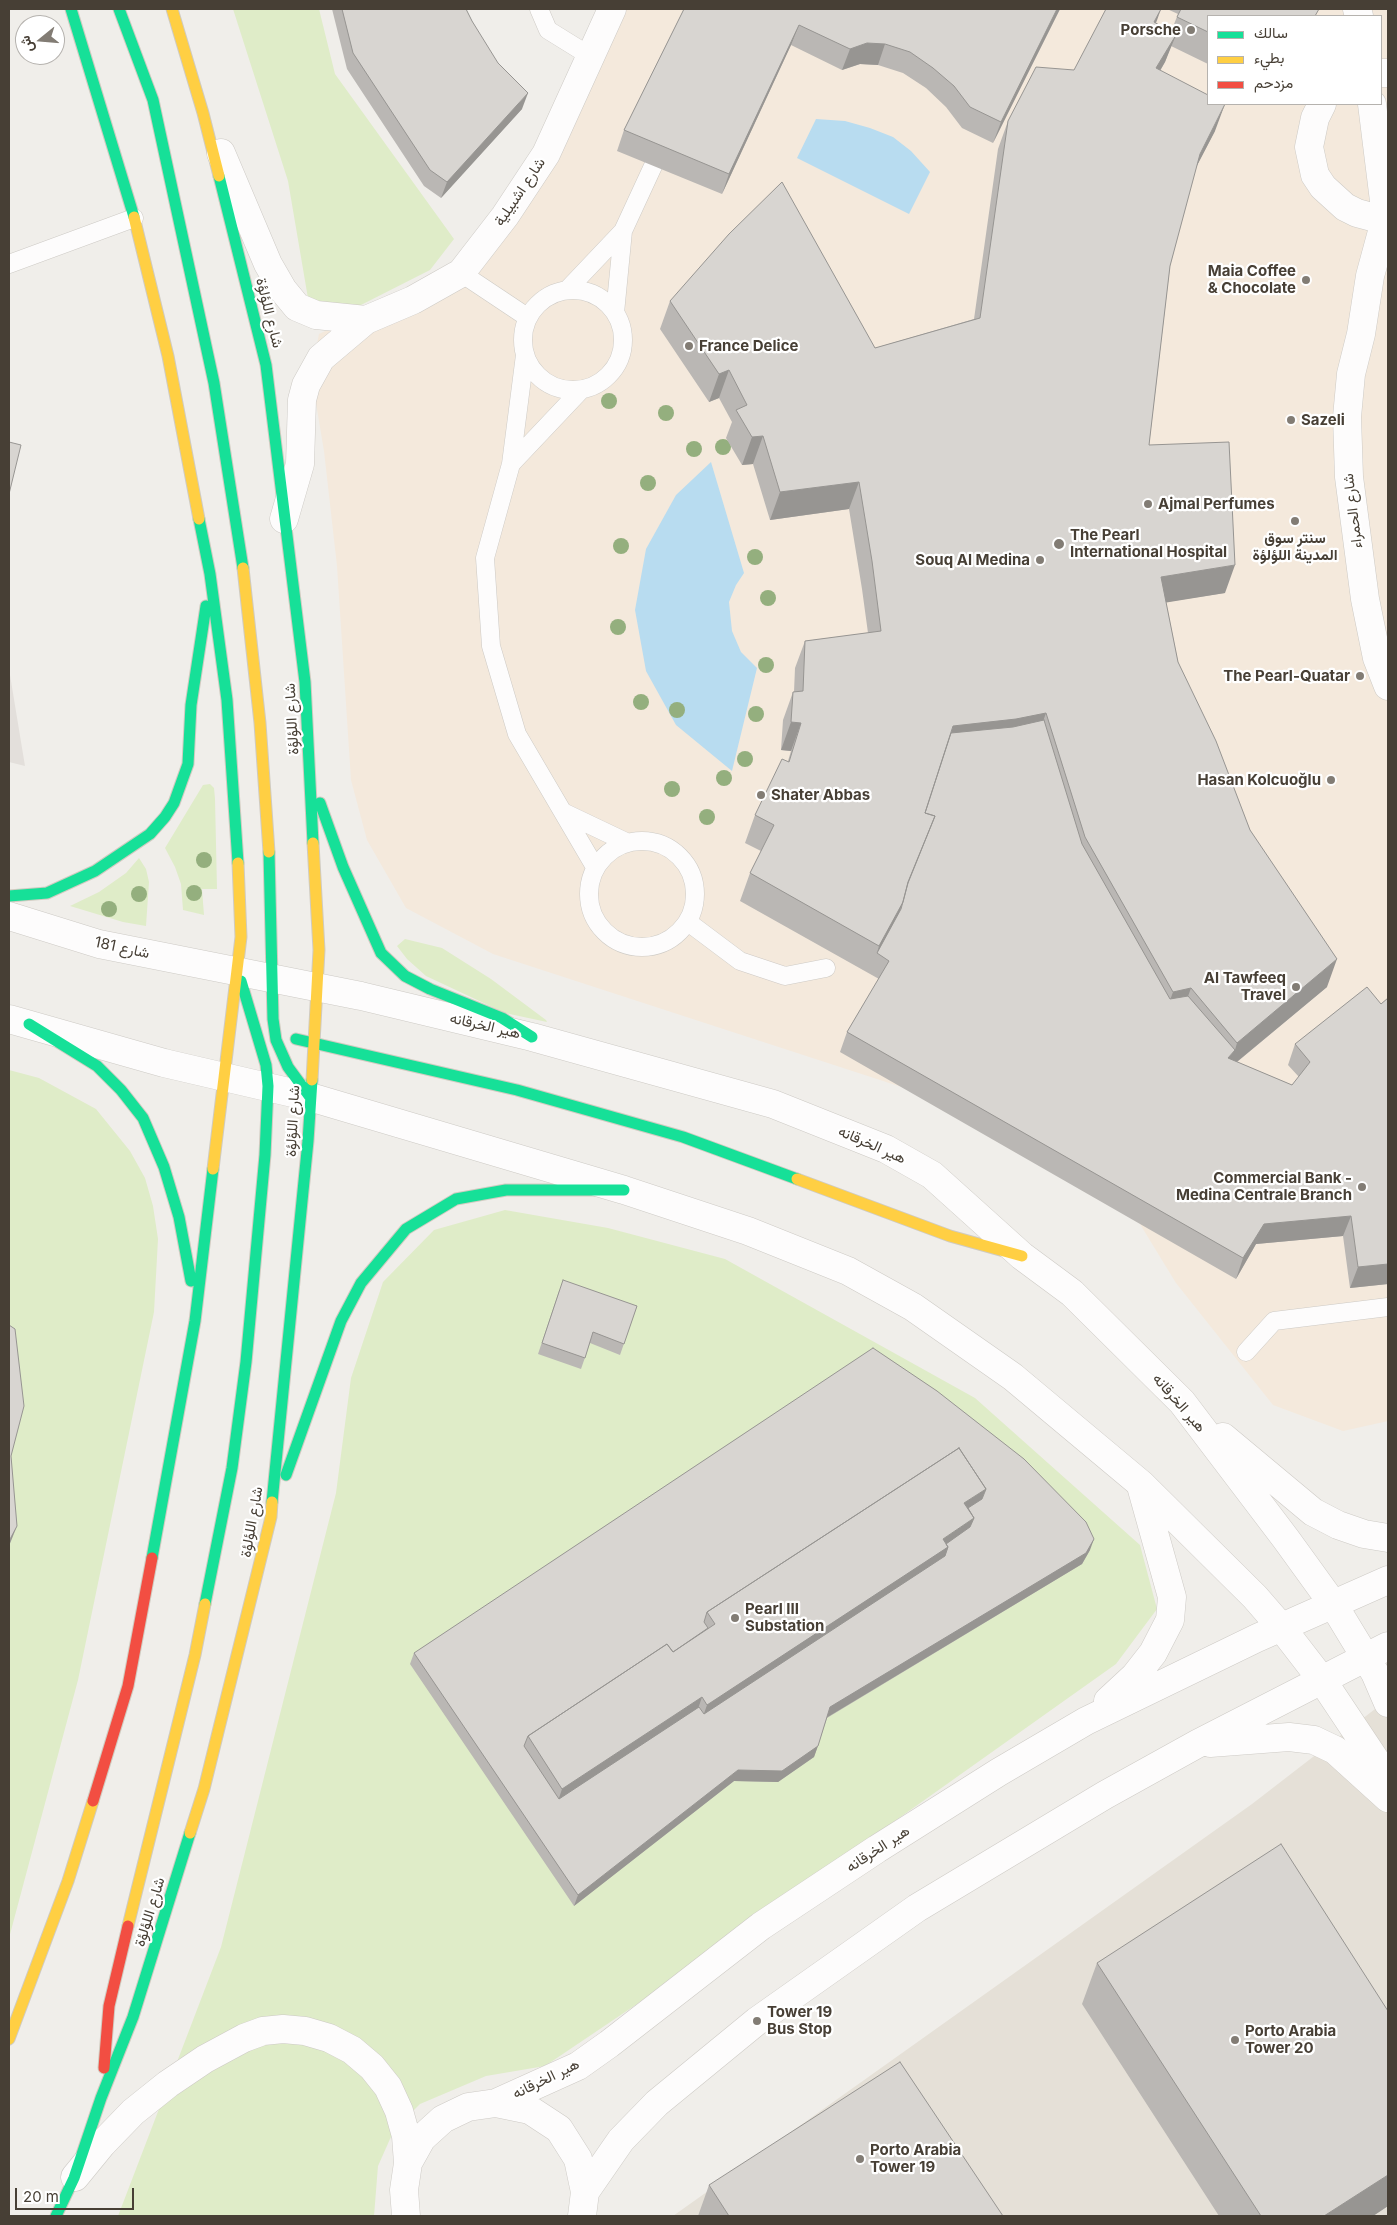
<!DOCTYPE html>
<meta charset="utf-8">
<style>
body{margin:0}
#map{position:relative;width:1397px;height:2225px;overflow:hidden;background:#f0eeea;font-family:Inter,Vazirmatn,sans-serif}
canvas{display:block}
.frame{position:absolute;inset:0;border:10px solid #473f35;pointer-events:none}
.legend{position:absolute;left:1207px;top:15px;width:175px;height:90px;box-sizing:border-box;background:#fff;border:1px solid #b5b2ae;margin:0;padding:6px 9px;list-style:none;font-size:15px;color:#473f35}
.legend li{display:flex;align-items:center;gap:10px;height:25px}
.legend b{width:25px;border:1px solid #b5b2ae}
.north{position:absolute;left:15px;top:15px;width:50px;height:50px;box-sizing:border-box;background:#fff;border:1px solid #b5b2ae;border-radius:50%;rotate:253deg;font-size:14px;font-weight:700;line-height:20px;text-align:center;color:#473f35}
.north::after{content:'';display:block;margin:auto;width:18px;height:22px;background:#827c74;clip-path:polygon(50% 0,100% 100%,50% 72%,0 100%)}
.scale{position:absolute;left:15px;top:2188px;width:119px;height:22px;box-sizing:border-box;border:2px solid #473f35;border-top:0;padding-left:6px;font-size:15px;line-height:18px;white-space:nowrap;color:#473f35;-webkit-text-stroke:4px #fff;paint-order:stroke}
</style>
<div id="map">
<canvas width="1397" height="2225"></canvas>
<div class="frame"></div>
<ul class="legend">
<li><b style="height:6px;background:#16e098"></b>سالك</li>
<li><b style="height:6px;background:#ffcf43"></b>بطيء</li>
<li><b style="height:6px;background:#f24e42"></b>مزدحم</li>
</ul>
<div class="north">ش</div>
<div class="scale">20 m</div>
</div>
<script>
const context = document.querySelector('canvas').getContext('2d');
context.lineJoin = 'round';
function fill(path, color) { context.fillStyle = color; context.fill(path, 'evenodd'); }
const toPath = rows => new Path2D(rows.map(r => 'M' + r).join(''));
function strokePath(path, color, width, dash) { context.strokeStyle = color; context.lineWidth = width; context.lineCap = dash ? 'butt' : 'round'; context.setLineDash(dash || []); context.stroke(path); }
function write(font, color, halo, rows, align = 'center') {
  context.font = font + ' Inter,Vazirmatn,sans-serif'; context.lineWidth = 4.5; context.setLineDash([]); context.textBaseline = 'middle'; context.strokeStyle = halo; context.fillStyle = color; for (const [text, x, y, turn = 0] of rows) {
    context.save(); context.translate(x, y); context.rotate((+turn || 0) * Math.PI / 180); context.textAlign = isNaN(turn) ? turn : align; if (halo) context.strokeText(text, 0, 0); context.fillText(text, 0, 0); context.restore();
  }
}
const residential = toPath([
 [1388,1699,1388,2216,673,2216,1252,1804]
]);
const commercial = toPath([
 [619,9,1388,9,1388,1421,1343,1431,1273,1405,1176,1283,1121,1193,966,1108,493,954,406,908,367,840,351,780,337,566,324,451,311,373,319,334,447,273,581,90],
 [1208,16,1381,16,1381,104,1208,104]
]);
const industrial = toPath([
 [9,669,25,766,9,762]
]);
const green = toPath([
 [233,9,319,9,335,74,454,239,430,270,357,307,310,310,288,181],
 [210,784,214,788,215,799,217,889,202,889,204,915,183,910,181,884,175,867,165,848,203,785],
 [139,858,146,869,149,882,146,926,123,922,70,906,99,892,126,873],
 [405,939,442,948,491,979,546,1020,547,1022,505,1013,426,976,407,959,397,946],
 [9,1070,39,1078,96,1109,130,1151,145,1178,153,1206,158,1239,154,1312,78,1680,9,1938],
 [505,1210,608,1228,725,1259,975,1398,1140,1545,1157,1609,1116,1664,640,2002,545,2066,486,2076,420,2104,394,2130,378,2166,374,2216,118,2216,221,1947,336,1493,351,1378,383,1282,434,1230]
]);
const water = toPath([
 [816,119,845,121,870,128,893,137,911,151,930,172,909,214,797,158],
 [711,462,744,573,736,585,729,602,732,631,741,652,757,668,732,771,676,725,646,671,635,610,646,549,676,495]
]);
const lane = toPath([
 [539,9,548,30,590,56],
 [9,264,134,218],
 [461,273,527,317],
 [568,289,623,231,654,164],
 '523 340a50 50 0 1 1 100 0a50 50 0 1 1-100 0Z',
 [615,313,623,231],
 [525,355,511,464,485,558,491,646,517,734,595,867],
 [511,464,581,390],
 [565,813,626,842],
 '589 894a53 53 0 1 1 106 0a53 53 0 1 1-106 0Z',
 [688,922,740,961,785,976,826,968],
 [1246,1352,1274,1321,1388,1307]
]);
const street = toPath([
 [1357,9,1359,16],
 [1381,73,1388,73],
 [1322,104,1315,118,1309,147,1315,175,1323,187,1345,207,1357,213,1372,217,1388,216],
 [1372,104,1386,217,1370,276,1361,334,1351,374,1347,417,1349,477,1365,599,1377,658,1388,686],
 [221,153,268,264,283,290,297,307,316,315,366,320],
 [284,519,300,464,302,400,306,385,321,358,366,320,413,300,461,273,505,216,546,154,612,9],
 [9,916,99,944,361,996,532,1037,773,1104,886,1149,932,1175,1022,1256,1072,1293,1182,1402,1286,1539,1333,1604,1375,1673,1388,1703],
 [9,1019,164,1063,310,1097,624,1190,748,1231,848,1271,913,1307,1013,1377,1141,1484,1255,1597,1281,1627,1322,1680,1388,1779],
 [1223,1437,1313,1512,1338,1525,1364,1534,1388,1538],
 [1108,1701,1135,1676,1153,1653,1170,1620,1172,1597,1141,1486],
 [1210,1743,1289,1737,1314,1740,1335,1750,1388,1798],
 [496,2103,578,2066,609,2044,761,1926,877,1849,999,1772,1086,1721,1257,1638,1388,1580],
 [75,2177,102,2144,133,2112,168,2084,205,2059,244,2038,263,2031,283,2029,305,2031,329,2038,352,2050,372,2067,388,2087,399,2111,406,2136,408,2163],
 [585,2192,621,2140,657,2103,757,2021,917,1908,1105,1795,1197,1744,1388,1646],
 [406,2216,404,2190,408,2163,422,2138,443,2119,468,2107,496,2103,530,2110,559,2129,578,2159,585,2192,582,2216]
]);
const fast = toPath([
 [71,9,134,217],
 [119,9,153,100,214,383,243,568],
 [219,176,266,365,305,682,313,843],
 [199,519,210,574,227,700,238,863],
 [320,803,343,867,381,953,405,976,430,989,502,1018,532,1037],
 [269,852,273,1019,276,1040,288,1067,310,1097],
 [9,896,47,893,95,871,150,834,165,817,174,803,188,764,191,705,206,606],
 [29,1024,97,1066,121,1090,143,1118,164,1167,179,1217,191,1281],
 [296,1039,517,1090,683,1137,797,1179],
 [286,1475,341,1321,361,1283,406,1229,456,1199,506,1190,624,1190],
 [272,1502,308,1141,312,1080],
 [152,1558,195,1321,213,1169],
 [205,1604,232,1468,246,1362,265,1155,268,1086,266,1065,241,981],
 [56,2216,74,2178,101,2098,133,2017,190,1833]
]);
const slow = toPath([
 [172,9,203,113,219,176],
 [134,217,168,356,199,519],
 [243,568,260,723,269,852],
 [312,1080,319,950,313,843],
 [213,1169,241,937,238,863],
 [797,1179,950,1236,1022,1256],
 [190,1833,204,1789,271,1517,272,1502],
 [128,1926,195,1655,205,1604],
 [9,2039,68,1881,93,1801]
]);
const jam = toPath([
 [93,1801,128,1686,152,1558],
 [104,2068,109,2006,128,1926]
]);
const trees = [
 [609,401],
 [666,413],
 [723,447],
 [694,449],
 [648,483],
 [621,546],
 [755,557],
 [768,598],
 [618,627],
 [766,665],
 [641,702],
 [677,710],
 [756,714],
 [745,759],
 [724,778],
 [672,789],
 [707,817],
 [204,860],
 [194,893],
 [139,894],
 [109,909]
];
const wall = toPath([
 [332,9,466,9,472,21,522,109,441,198,424,186,347,69],
 [684,9,1060,9,993,143,962,128,946,107,926,88,903,73,878,65,860,64,842,70,791,45,722,194,617,151,624,130],
 [1167,9,1319,9,1208,16,1208,64,1171,46,1165,62,1160,71,1215,131,1195,169,1170,266,1149,445,1225,593,1166,602,1178,662,1250,830,1327,987,1237,1062,1292,1085,1299,1077,1288,1065,1295,1044,1381,1004,1388,998,1388,1284,1350,1288,1343,1236,1256,1244,1236,1279,840,1052,847,1032,879,979,740,901,750,873,761,851,745,843,755,815,788,761,791,751,781,750,783,720,793,692,794,692,795,668,805,641,868,633,862,589,849,509,770,520,753,464,742,465,726,438,732,422,719,398,709,402,660,329,670,301,875,348,974,319,998,149,1008,121,1074,70,1156,23,1171,32,1178,14],
 [559,1291,637,1306,620,1355,590,1343,581,1369,538,1354],
 [1090,1550,1082,1564,827,1718,814,1757,778,1782,734,1781,574,1906,410,1664,414,1653],
 [1097,1963,1388,2011,1388,2206,1373,2216,1219,2216,1082,2004],
 [709,2185,1003,2216,698,2216]
]);
const shadedWall = toPath([
 [1057,9,1060,9,993,143,1001,122],
 [1161,9,1151,37,1154,22],
 [799,25,791,45,722,194,729,174],
 [1176,35,1165,62,1145,96,1156,68],
 [867,43,885,44,878,65,860,64,842,70,850,49],
 [528,93,522,109,441,198,447,182],
 [1225,104,1215,131,1189,181,1200,154],
 [729,370,719,398,709,402,719,374],
 [763,436,753,464,742,465,752,437],
 [859,482,849,509,770,520,780,492],
 [1235,565,1225,593,1151,605,1161,577],
 [1046,713,1036,741,944,754,953,726],
 [791,722,801,723,791,751,781,750],
 [903,902,893,930,877,953,879,946],
 [1337,959,1327,987,1227,1070,1228,1058,1235,1050,1237,1043],
 [1191,988,1181,1016,1163,1020,1173,992],
 [1351,1216,1343,1236,1256,1244,1236,1279,1243,1258,1264,1224],
 [1388,1264,1388,1284,1350,1288,1358,1267],
 [986,1489,978,1510,965,1519,964,1503],
 [974,1518,966,1538,941,1567,700,1725,707,1705,943,1539],
 [17,1526,9,1546,9,1547,9,1541],
 [1094,1539,1090,1550,1082,1564,826,1718,830,1707],
 [702,1697,695,1718,555,1810,562,1789],
 [818,1746,814,1757,778,1782,734,1781,574,1906,578,1895,738,1770],
 [1388,2175,1388,2206,1373,2216,1324,2216]
]);
const building = toPath([
 [342,9,466,9,472,21,498,63,528,93,447,182,430,170,353,53,342,9],
 [684,9,1057,9,1001,122,970,107,954,86,933,68,910,52,885,44,867,43,850,49,799,25,729,174,624,130,684,9],
 [1106,9,1161,9,1154,22,1176,35,1156,68,1208,95,1208,104,1225,104,1200,154,1170,266,1149,445,1229,442,1235,565,1161,577,1178,662,1216,741,1250,830,1337,959,1237,1043,1191,988,1173,992,1085,837,1046,713,1016,719,953,726,925,813,935,816,908,882,903,902,879,946,750,873,774,825,755,815,782,759,789,762,801,723,791,722,793,692,803,691,805,641,881,631,872,561,859,482,780,492,763,436,752,437,736,410,747,405,729,370,719,374,670,301,729,234,782,182,875,348,980,318,1008,121,1036,67,1074,70,1106,9],
 [1181,9,1319,9,1315,16,1208,16,1208,32,1177,17,1181,9],
 [9,442,21,445,9,494,9,442],
 [1044,720,1082,844,1170,999,1188,996,1235,1050,1228,1058,1292,1085,1310,1062,1295,1044,1367,987,1381,1004,1388,998,1388,1264,1358,1267,1351,1216,1264,1224,1243,1258,847,1032,889,961,877,953,901,909,908,883,935,816,925,813,951,733,1013,727,1044,720],
 [563,1280,637,1306,624,1344,593,1332,585,1358,542,1343,563,1280],
 [9,1325,15,1329,24,1406,11,1456,17,1526,9,1541,9,1325],
 [873,1348,937,1391,1024,1459,1086,1522,1094,1539,1086,1553,830,1707,818,1746,782,1771,738,1770,578,1895,414,1653,873,1348],
 [959,1448,986,1489,982,1499,968,1508,974,1518,970,1527,946,1544,948,1547,945,1556,704,1714,699,1707,559,1799,524,1746,528,1736,667,1644,673,1652,708,1628,704,1622,707,1612,959,1448],
 [959,1448,986,1489,964,1503,974,1518,943,1539,948,1547,707,1705,702,1697,562,1789,528,1736,667,1644,673,1652,715,1624,707,1612,959,1448],
 [1281,1844,1388,2011,1388,2175,1324,2216,1261,2216,1097,1963,1281,1844],
 [900,2062,1003,2216,729,2216,709,2185,900,2062]
]);
const markers = [
 [1191,30,5,"#827c74"],
 [1306,280,5,"#827c74"],
 [689,346,5,"#827c74"],
 [1291,420,5,"#827c74"],
 [1148,504,5,"#827c74"],
 [1295,521,5,"#827c74"],
 [1059,544,6,"#827c74"],
 [1040,560,5,"#827c74"],
 [1360,676,5,"#827c74"],
 [1331,780,5,"#827c74"],
 [761,795,5,"#827c74"],
 [1296,987,5,"#827c74"],
 [1362,1187,5,"#827c74"],
 [735,1618,5,"#827c74"],
 [757,2021,5,"#827c74"],
 [1235,2040,5,"#827c74"],
 [860,2159,5,"#827c74"]
];
const poiNames = [
 ["Porsche",1181,30,"right"],
 ["Maia Coffee",1296,271,"right"],
 ["& Chocolate",1296,288,"right"],
 ["France Delice",699,346],
 ["Sazeli",1301,420],
 ["Ajmal Perfumes",1158,504],
 ["The Pearl",1070,535],
 ["International Hospital",1070,552],
 ["سنتر سوق",1295,538,"center"],
 ["المدينة اللؤلؤة",1295,555,"center"],
 ["Souq Al Medina",1030,560,"right"],
 ["The Pearl-Quatar",1350,676,"right"],
 ["Hasan Kolcuoğlu",1321,780,"right"],
 ["Shater Abbas",771,795],
 ["Al Tawfeeq",1286,978,"right"],
 ["Travel",1286,995,"right"],
 ["Commercial Bank -",1352,1178,"right"],
 ["Medina Centrale Branch",1352,1195,"right"],
 ["Pearl III",745,1609],
 ["Substation",745,1626],
 ["Tower 19",767,2012],
 ["Bus Stop",767,2029],
 ["Porto Arabia",1245,2031],
 ["Tower 20",1245,2048],
 ["Porto Arabia",870,2150],
 ["Tower 19",870,2167]
];
const streetNames = [
 ["شارع اشبيلية",520,192,-56],
 ["شارع اللؤلؤة",269,313,76],
 ["شارع الحمراء",1353,511,-97],
 ["شارع اللؤلؤة",292,719,-93],
 ["شارع 181",122,948,12],
 ["هير الخرقانه",485,1026,13],
 ["شارع اللؤلؤة",293,1121,-87],
 ["هير الخرقانه",872,1145,24],
 ["هير الخرقانه",1179,1403,49],
 ["شارع اللؤلؤة",252,1522,-80],
 ["هير الخرقانه",878,1849,-33],
 ["شارع اللؤلؤة",150,1912,-73],
 ["هير الخرقانه",546,2079,-26]
];
fill(residential, '#e5e0d7');
fill(commercial, '#f4e9dc');
fill(industrial, '#e3dfdb');
fill(green, '#dfecc8');
fill(water, '#b8dcf0');
strokePath(lane, '#cdcac5', 19);
strokePath(street, '#cdcac5', 29);
strokePath(fast, '#d0cbc0', 13);
strokePath(slow, '#d0cbc0', 13);
strokePath(jam, '#d0cbc0', 13);
strokePath(lane, '#fdfcfc', 18);
strokePath(street, '#fdfcfc', 28);
strokePath(fast, '#16e098', 11);
strokePath(slow, '#ffcf43', 11);
strokePath(jam, '#f24e42', 11);
context.fillStyle = '#94af7e';
for (const [x, y] of trees) { context.beginPath(); context.arc(x, y, 8, 0, 2 * Math.PI); context.fill(); }
fill(wall, '#bab7b4');
fill(shadedWall, '#979592');
fill(building, '#d8d5d1');
strokePath(building, '#979592', 1);
for (const [x, y, r, color] of markers) { const dot = new Path2D(); dot.arc(x, y, r, 0, 2 * Math.PI); context.fillStyle = color; context.fill(dot); strokePath(dot, '#fff', 2); }
write('bold 15px', '#473f35', '#fff', poiNames, 'left');
write('15px', '#473f35', '#fff', streetNames);
</script>
